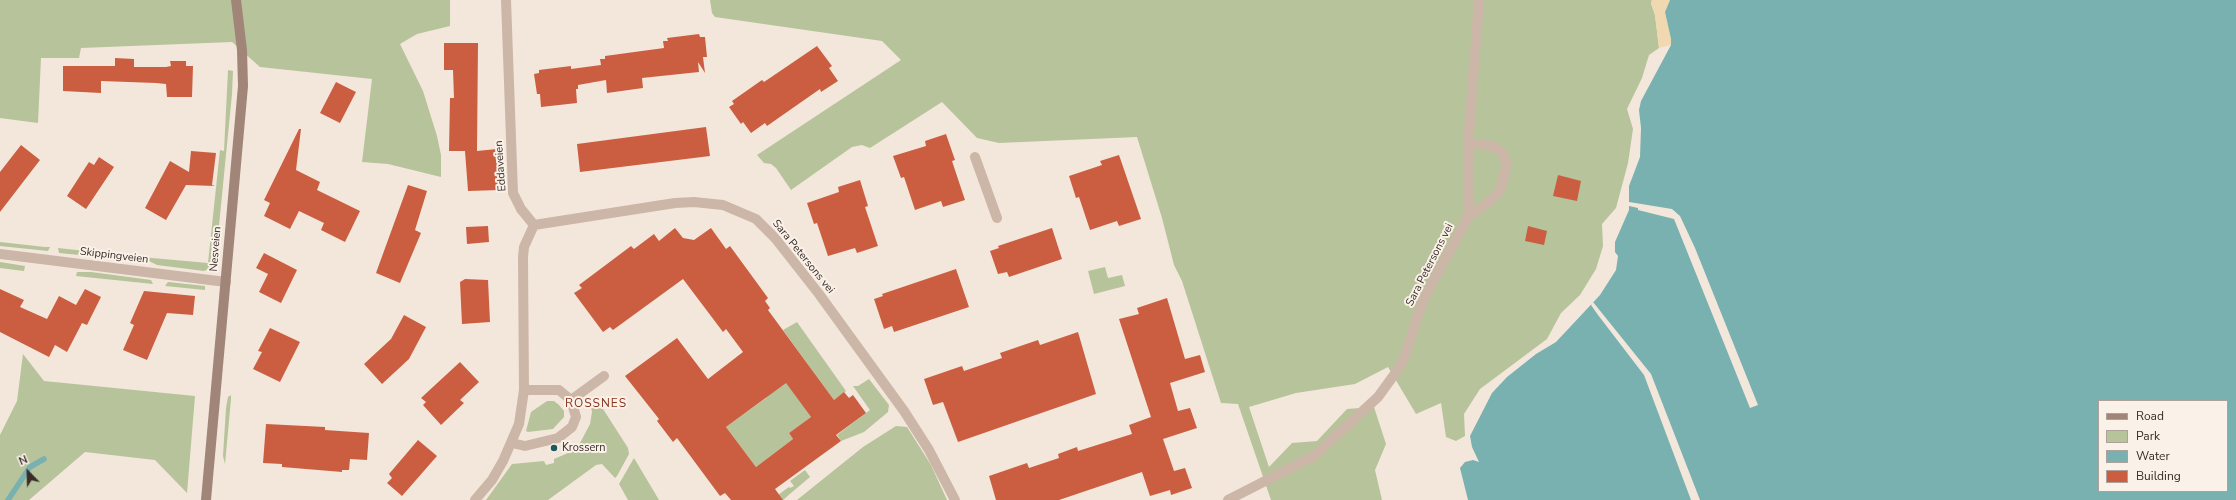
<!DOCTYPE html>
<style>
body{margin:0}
#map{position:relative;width:2236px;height:500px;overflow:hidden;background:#f3e7db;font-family:"Nunito Sans",sans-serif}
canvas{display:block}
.legend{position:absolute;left:2098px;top:400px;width:130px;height:92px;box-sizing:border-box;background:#faf1e8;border:1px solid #aca29b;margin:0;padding:5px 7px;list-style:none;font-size:12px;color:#382c28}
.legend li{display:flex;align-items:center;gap:8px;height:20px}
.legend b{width:20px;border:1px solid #aca29b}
.north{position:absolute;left:8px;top:452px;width:40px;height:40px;-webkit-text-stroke:3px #faf1e8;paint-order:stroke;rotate:337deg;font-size:11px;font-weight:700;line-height:16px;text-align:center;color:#382c28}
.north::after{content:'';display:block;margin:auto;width:14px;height:18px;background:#382c28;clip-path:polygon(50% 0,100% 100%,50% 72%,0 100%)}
</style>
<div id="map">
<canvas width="2236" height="500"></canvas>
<ul class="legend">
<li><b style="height:5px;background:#a08578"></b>Road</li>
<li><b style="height:11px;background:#b7c39a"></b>Park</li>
<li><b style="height:11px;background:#79b1b1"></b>Water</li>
<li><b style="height:11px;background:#cb5e41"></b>Building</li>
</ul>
<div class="north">N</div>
</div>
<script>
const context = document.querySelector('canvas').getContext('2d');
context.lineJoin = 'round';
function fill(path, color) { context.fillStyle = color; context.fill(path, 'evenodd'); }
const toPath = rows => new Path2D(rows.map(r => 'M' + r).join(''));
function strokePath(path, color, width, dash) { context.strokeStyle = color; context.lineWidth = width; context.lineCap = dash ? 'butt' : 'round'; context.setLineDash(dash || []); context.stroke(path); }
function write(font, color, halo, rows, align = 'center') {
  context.font = font + ' "Nunito Sans",sans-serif'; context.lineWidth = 4; context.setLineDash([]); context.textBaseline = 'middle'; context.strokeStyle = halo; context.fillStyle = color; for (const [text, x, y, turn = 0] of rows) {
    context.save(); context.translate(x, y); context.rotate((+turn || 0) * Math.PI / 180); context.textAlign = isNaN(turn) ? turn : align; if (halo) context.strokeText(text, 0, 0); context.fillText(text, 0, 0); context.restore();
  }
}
const green = toPath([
 [0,0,450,0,450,26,417,34,400,44,423,91,437,136,441,155,441,177,388,164,362,162,372,79,260,67,232,42,81,48,79,58,41,58,38,123,0,118],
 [710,0,1652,0,1651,3,1655,15,1659,48,1649,55,1642,78,1627,109,1633,129,1628,163,1616,208,1602,224,1603,246,1596,269,1580,295,1561,313,1547,339,1480,389,1464,414,1465,436,1456,441,1446,437,1441,403,1416,414,1388,367,1355,384,1296,393,1249,407,1269,467,1292,443,1317,441,1347,409,1374,407,1386,444,1375,470,1382,500,1271,500,1238,404,1221,403,1182,281,1174,265,1162,218,1137,137,999,143,977,138,942,102,870,148,862,145,852,147,791,190,776,168,771,164,764,163,757,155,901,60,882,41,715,17,712,13],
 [228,70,233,71,232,94,215,266,204,271,157,265,141,257,208,263,220,150,224,151],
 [0,242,45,247,50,247,48,251,0,246],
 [58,248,113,254,110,258,59,253],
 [0,262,25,266,24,271,0,268],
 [1105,267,1108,278,1122,275,1125,286,1094,294,1088,271],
 [77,272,91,272,151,280,153,284,76,276],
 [168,282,205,286,205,290,165,286],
 [797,322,846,391,834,400,783,330],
 [23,354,44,381,195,396,187,493,155,460,85,452,29,500,0,500,0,435,17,401],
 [782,377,811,417,789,433,793,439,756,467,726,427,766,398],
 [869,379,889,405,888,412,864,432,841,441,837,435,870,410,853,386,858,386],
 [231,395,231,399,225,464,223,456,226,408,228,397],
 [596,398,628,448,629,454,617,476,615,478,602,464,596,465,548,500,486,500,512,464,544,461,546,465,554,463,554,459,568,453,579,445,590,424,592,412,590,402],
 [547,401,554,401,559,405,564,411,564,417,553,429,528,432,526,431,531,412],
 [896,426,907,427,931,465,947,500,797,500,863,447],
 [634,458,659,500,628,500,619,484],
 [805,470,810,477,791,493,783,500,771,500,789,487,790,488,794,486,790,481]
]);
const sand = toPath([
 [1652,0,1670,0,1665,12,1671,39,1671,45,1659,48,1655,15,1651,3]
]);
const water = toPath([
 [1670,0,2236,0,2236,500,1468,500,1460,468,1465,462,1473,460,1479,462,1472,447,1470,436,1492,393,1507,377,1536,354,1556,342,1600,295,1616,270,1618,256,1615,252,1615,242,1629,210,1629,186,1640,157,1641,128,1639,110,1641,101,1671,45,1671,39,1665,12],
 [2099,401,2227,401,2227,491,2099,491]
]);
const pier = toPath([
 [1629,202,1672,209,1680,216,1695,248,1758,405,1750,408,1674,219,1638,210,1638,208,1629,206],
 [1593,302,1651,374,1700,500,1691,500,1644,375,1598,315,1591,305]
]);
const stream = toPath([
 [8,500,30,467,44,459]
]);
const building = toPath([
 [699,34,700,37,705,37,707,57,703,57,705,73,698,62,699,72,642,78,643,88,607,93,606,80,578,85,578,89,576,89,577,103,541,107,540,94,537,94,534,74,539,73,539,70,571,66,571,69,601,65,600,59,605,59,605,56,664,48,663,41,668,41,667,38],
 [444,43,478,43,477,151,497,149,500,190,468,191,465,151,471,151,449,151,450,98,454,98,453,70,444,70],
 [817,46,832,66,829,68,838,81,821,92,820,89,767,126,765,123,751,133,743,122,741,124,729,107,734,104,732,101,762,80,764,82],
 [115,58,134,59,134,67,166,67,171,66,170,61,186,61,186,66,193,66,192,97,167,97,166,84,156,83,101,81,101,93,63,91,63,66,115,66],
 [336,82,356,92,340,123,320,113],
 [706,127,710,156,580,172,577,144],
 [299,129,301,129,296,170,320,182,317,190,360,211,345,242,321,230,324,223,299,211,290,229,264,216,270,203,264,200],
 [946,134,955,160,952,161,965,200,943,207,941,201,915,210,904,177,901,178,893,156,926,146,925,141],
 [21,145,40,160,0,212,0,172],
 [191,151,216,153,212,185,215,186,186,185,166,220,145,208,170,161,189,172],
 [1119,155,1141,219,1119,226,1117,221,1090,230,1079,197,1076,198,1069,176,1102,165,1100,161],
 [99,157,114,167,86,209,67,196,89,162,94,165],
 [1558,175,1581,181,1577,201,1553,196],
 [860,180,868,206,865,207,878,246,857,253,855,248,828,256,817,223,814,224,807,203,839,192,838,187],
 [408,185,427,191,415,230,421,233,400,283,376,273],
 [488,226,489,242,467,244,466,227],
 [1528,226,1547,231,1544,245,1525,241],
 [675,228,683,238,694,240,711,228,726,249,730,246,768,298,765,301,770,308,768,310,834,400,844,392,849,398,853,395,866,413,836,435,841,441,775,489,783,500,731,500,725,493,720,496,677,438,673,442,657,421,659,419,625,376,677,338,708,379,743,352,726,329,723,332,683,279,613,330,610,327,603,332,574,293,582,288,579,285,631,246,634,249,654,234,659,241],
 [786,383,811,417,789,433,793,439,756,467,726,427],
 [1052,228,1062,259,1009,277,1007,272,998,274,990,251,999,248,998,246],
 [264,253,297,270,281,303,259,292,268,274,256,268],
 [956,269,969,307,894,332,892,326,884,329,874,299,883,296,882,294],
 [465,279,488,280,490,322,462,324,460,282],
 [0,289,24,300,20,307,47,319,59,296,76,305,85,289,101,297,87,325,82,323,67,352,55,345,49,357,0,332],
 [144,291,195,296,193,315,167,313,147,360,123,350,134,325,130,323],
 [1167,298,1185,359,1200,355,1205,372,1170,383,1178,411,1190,408,1197,428,1163,439,1174,471,1185,468,1192,488,1171,495,1170,490,1150,496,1142,472,1059,500,996,500,989,476,1027,463,1029,468,1059,458,1058,454,1077,447,1078,451,1132,434,1129,425,1151,417,1119,319,1139,314,1137,308],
 [404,315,426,327,409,359,382,384,364,364,391,339],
 [270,328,300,342,280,382,253,369,262,352,258,351],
 [1078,332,1096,394,958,442,943,402,933,405,924,379,962,366,964,371,1002,358,1000,353,1038,340,1040,345],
 [460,362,479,382,460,400,464,403,441,425,423,405,426,402,421,398],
 [266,424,325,427,325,430,369,433,367,460,350,459,349,470,342,470,342,472,282,467,282,464,263,463],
 [418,440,437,456,402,496,387,483,392,478,389,474]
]);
const minor = toPath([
 [506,0,513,193,521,209,534,225],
 [975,157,997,218],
 [1468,217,1485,205,1500,191,1507,165,1503,153,1495,147,1480,144,1468,145],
 [534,225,675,203,694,202,723,205,756,219,775,238,819,294,904,411,929,450,955,500],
 [0,254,226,282],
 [571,400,604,376],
 [512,443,525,446,558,438,572,427,576,417,571,400,559,390,524,390],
 [475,500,492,480,503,461,519,424,524,390,523,257,524,247,534,225],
 [1228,500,1314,456,1378,397,1399,368,1406,353,1423,300,1468,217,1468,145,1479,0]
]);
const secondary = toPath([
 [206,500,243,86,242,50,236,0]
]);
const markers = [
 [554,448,4,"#1b595b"]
];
const streetNames = [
 ["Eddaveien",501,166,-94],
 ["Nesveien",216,249,-85],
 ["Skippingveien",114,256,7],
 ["Sara Petersons vei",803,257,51],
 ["Sara Petersons vei",1430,265,-63]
];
const poiNames = [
 ["Krossern",562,448]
];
const neighbourhoodNames = [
 ["ROSSNES",596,404]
];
fill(green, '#b7c39a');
fill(sand, '#f0d8b0');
fill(water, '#79b1b1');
fill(pier, '#f3e7db');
strokePath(stream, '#79b1b1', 5.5);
fill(building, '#cb5e41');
strokePath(minor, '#ccb6a7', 10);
strokePath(secondary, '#a08578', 10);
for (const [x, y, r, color] of markers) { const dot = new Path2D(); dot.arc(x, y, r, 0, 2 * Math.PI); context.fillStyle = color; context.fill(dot); strokePath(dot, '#faf1e8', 1.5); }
write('11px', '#382c28', '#faf1e8', streetNames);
write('11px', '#382c28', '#faf1e8', poiNames, 'left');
context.letterSpacing = '1px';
write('12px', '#8a331d', '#faf1e8', neighbourhoodNames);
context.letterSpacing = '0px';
</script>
